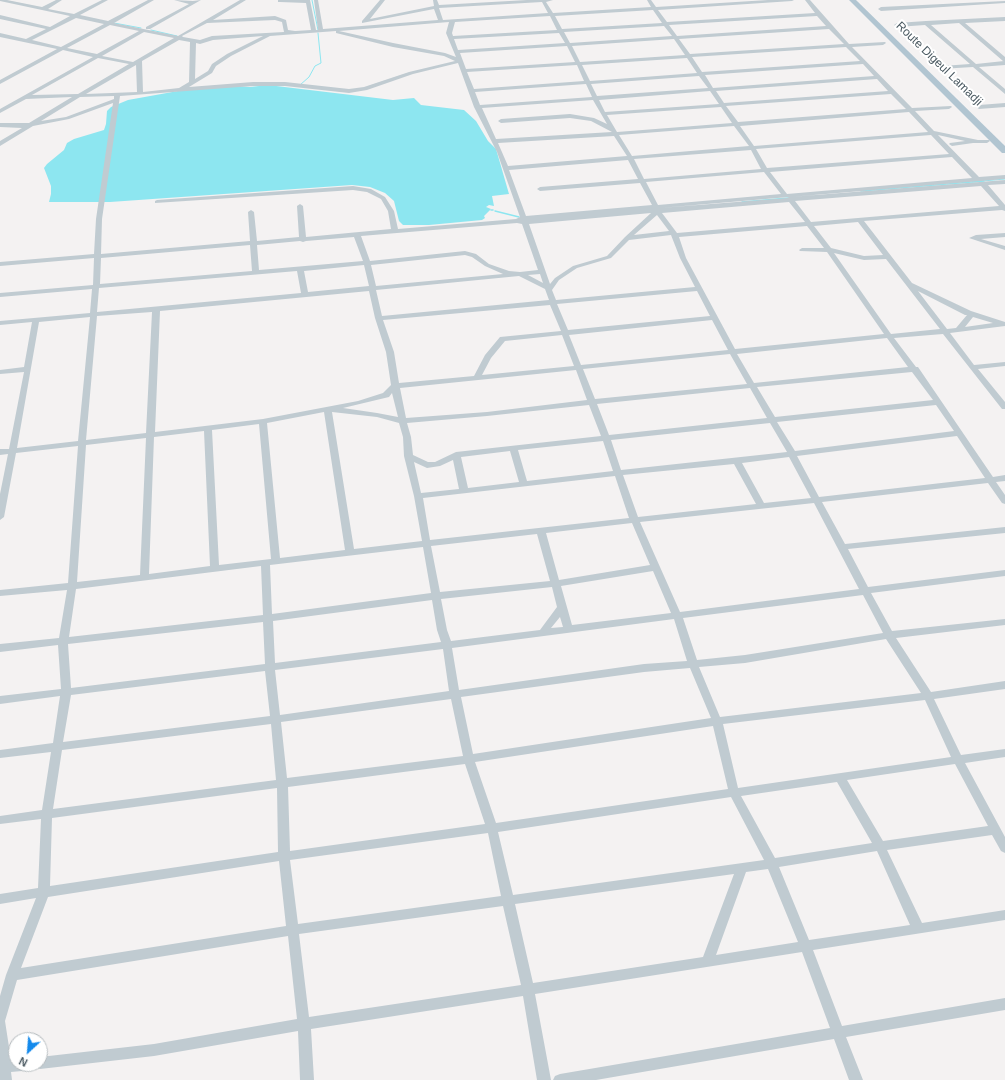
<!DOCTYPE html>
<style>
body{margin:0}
#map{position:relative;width:1005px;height:1080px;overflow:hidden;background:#f4f2f2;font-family:Arial,sans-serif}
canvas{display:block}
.north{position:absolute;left:8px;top:1032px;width:40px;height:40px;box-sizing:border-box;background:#fff;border:1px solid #b6bcbf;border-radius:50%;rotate:206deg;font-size:11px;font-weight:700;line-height:16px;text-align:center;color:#495860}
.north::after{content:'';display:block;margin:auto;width:14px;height:18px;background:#148aec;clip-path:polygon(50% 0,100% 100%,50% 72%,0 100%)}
</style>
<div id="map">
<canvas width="1005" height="1080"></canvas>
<div class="north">N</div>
</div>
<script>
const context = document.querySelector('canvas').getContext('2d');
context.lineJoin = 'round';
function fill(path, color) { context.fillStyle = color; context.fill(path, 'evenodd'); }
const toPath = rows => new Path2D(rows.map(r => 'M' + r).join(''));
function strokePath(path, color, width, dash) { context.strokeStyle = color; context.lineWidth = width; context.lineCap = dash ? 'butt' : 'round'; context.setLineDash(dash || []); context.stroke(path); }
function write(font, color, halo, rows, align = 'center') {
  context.font = font + ' Arial,sans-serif'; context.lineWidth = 4; context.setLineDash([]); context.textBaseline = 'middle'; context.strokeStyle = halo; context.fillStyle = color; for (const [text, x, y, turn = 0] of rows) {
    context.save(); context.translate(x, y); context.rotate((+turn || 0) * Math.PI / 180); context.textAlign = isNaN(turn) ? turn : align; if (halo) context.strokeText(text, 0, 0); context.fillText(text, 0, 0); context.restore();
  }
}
const water = toPath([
 [268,85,393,100,414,98,421,105,464,110,476,121,488,141,496,149,509,194,492,196,494,206,489,205,486,207,491,209,484,216,485,218,482,220,429,225,403,225,399,221,394,201,385,193,370,187,352,185,110,202,49,202,51,194,51,186,44,168,47,164,64,150,67,143,74,139,104,130,106,124,107,111,111,107,128,100,189,89,236,86,250,87]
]);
const streamFar1 = toPath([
 [312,0,318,30],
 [114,23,141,28],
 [151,30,177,36],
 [300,85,309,77,315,66,321,63,318,33],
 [972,182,1005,179]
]);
const stream = toPath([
 [861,191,984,181],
 [742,202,789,198],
 [491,210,493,210],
 [495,211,519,217]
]);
const minor = toPath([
 [0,0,7,0,42,7,56,0,62,0,48,9,74,14,102,0,108,0,80,15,108,21,148,0,154,0,114,23,178,36,240,0,246,0,213,20,275,16,286,20,288,30,295,31,311,30,306,3,280,2,278,2,278,0,310,0,316,30,318,30,314,0,318,0,323,29,438,20,434,9,362,23,362,21,380,0,385,0,370,19,434,6,433,0,437,0,439,5,527,0,553,0,546,2,553,13,651,7,647,0,651,0,656,7,768,0,794,0,792,1,658,10,667,22,815,13,805,0,810,0,849,44,885,42,886,43,883,45,852,47,912,108,951,106,952,107,949,109,915,111,934,131,978,140,989,140,990,141,987,143,973,143,952,146,949,144,950,143,965,141,938,135,979,177,1005,175,1005,179,790,197,1005,180,1005,184,988,185,1005,205,1005,211,1002,210,864,221,912,283,971,311,1005,322,1005,326,950,333,974,365,1005,362,1005,366,978,369,1005,402,1005,409,1002,409,943,334,894,338,916,367,918,367,993,477,1005,475,1005,481,996,482,1005,495,1005,504,1002,503,988,483,822,502,845,544,1005,527,1005,533,848,549,868,587,1005,570,1005,576,871,593,892,631,1005,619,1005,625,896,638,931,692,1005,681,1005,689,934,699,961,755,1005,749,1005,757,965,763,1005,837,1005,853,1001,851,992,835,887,850,922,923,1005,910,1005,920,813,950,842,1026,1005,998,1005,1010,846,1037,863,1080,849,1080,834,1039,596,1080,553,1080,555,1076,560,1074,830,1028,802,952,535,994,551,1080,537,1080,523,996,311,1029,314,1080,300,1080,298,1031,154,1056,40,1069,38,1068,33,1070,11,1072,12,1080,0,1080,0,996,6,975,36,898,0,904,0,894,38,888,41,819,0,824,0,816,42,810,51,752,0,758,0,750,53,743,60,696,0,704,0,696,61,689,58,645,0,652,0,644,59,638,67,590,0,596,0,590,68,583,78,446,16,453,4,517,0,520,0,494,8,454,0,455,0,449,9,449,24,372,0,374,0,370,24,367,32,322,0,325,0,321,90,313,92,289,0,297,0,293,93,285,94,258,0,266,0,262,94,254,96,219,113,103,69,119,33,126,0,146,0,141,22,128,0,127,0,123,29,123,72,97,26,99,0,113,0,109,93,57,63,50,0,84,0,80,57,49,0,37,0,33,26,39,46,29,0,19,0,15,50,27,70,16,0,1,0,0],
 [542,2,548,13,443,20,439,8,542,2],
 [653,10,662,23,562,29,555,16,653,10],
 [550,16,557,30,453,36,452,33,455,22,550,16],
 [817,16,826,26,677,36,669,25,817,16],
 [76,18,104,24,61,47,32,40,76,18],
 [275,20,282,22,284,32,212,36,200,40,183,37,182,36,207,23,275,20],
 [449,22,446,33,456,57,445,53,393,43,339,31,449,22],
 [110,25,139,31,97,54,67,48,110,25],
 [664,26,672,36,570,43,564,32,664,26],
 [829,29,844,44,690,54,679,39,829,29],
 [336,31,336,33,393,47,444,56,455,61,409,72,364,87,349,89,285,82,253,82,189,87,212,73,216,66,231,56,270,36,336,31],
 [144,32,174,38,133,62,102,56,144,32],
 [559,33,565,43,458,50,454,39,559,33],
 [263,36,227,54,212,64,208,71,195,79,196,43,200,44,213,40,263,36],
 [674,39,685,55,580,62,572,46,674,39],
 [179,40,190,42,189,82,179,88,143,92,142,61,179,40],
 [567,46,575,62,466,69,460,53,567,46],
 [846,47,860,61,702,72,692,57,846,47],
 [98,58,129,64,78,94,32,95,98,58],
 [687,58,697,73,590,81,582,65,687,58],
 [458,63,474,107,497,152,520,217,516,219,398,229,394,211,385,197,371,189,353,186,157,200,155,201,155,203,353,190,367,192,381,199,388,211,391,229,306,237,303,206,300,204,297,206,299,237,257,241,254,212,251,210,248,212,250,241,101,254,102,219,120,96,253,86,285,86,349,93,367,90,413,74,458,63],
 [136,64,137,92,86,94,136,65,136,64],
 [863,64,874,76,713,88,705,75,863,64],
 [577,65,584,81,474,89,467,72,577,65],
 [699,76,708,88,597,96,591,84,699,76],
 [877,79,888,91,724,103,716,91,877,79],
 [586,84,592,97,480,105,475,92,586,84],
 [710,91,719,104,605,112,599,100,710,91],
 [891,94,906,109,738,122,726,106,891,94],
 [114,96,114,99,66,117,41,121,80,97,114,96],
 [593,100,607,124,594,118,570,114,501,119,498,121,501,123,570,118,591,121,612,132,496,139,482,108,593,100],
 [721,107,732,123,617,132,607,115,721,107],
 [909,112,928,132,754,146,740,126,909,112],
 [734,126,749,146,632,156,619,135,734,126],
 [931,135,949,154,767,168,756,149,931,135],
 [614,136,627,156,508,166,498,143,614,136],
 [751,150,761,169,644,179,634,159,751,150],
 [952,157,972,178,787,194,770,172,952,157],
 [628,160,638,179,540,187,537,189,540,191,640,183,652,205,526,216,509,170,628,160],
 [764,172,781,194,658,205,646,182,764,172],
 [981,186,999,206,811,222,795,201,981,186],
 [789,197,787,198,660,208,789,197],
 [789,202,805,222,677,233,662,213,789,202],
 [651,213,625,237,607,256,573,266,555,278,550,284,529,224,651,213],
 [657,215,669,231,634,235,657,215],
 [858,222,883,255,864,256,831,248,814,226,858,222],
 [517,223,522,224,538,270,520,272,509,271,489,264,476,254,465,251,370,261,361,236,517,223],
 [807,226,824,248,802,248,799,250,800,251,827,252,884,334,735,349,686,258,679,237,807,226],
 [671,235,680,258,695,287,556,300,552,290,559,280,577,268,611,258,629,240,671,235],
 [354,237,363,261,259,270,257,245,300,241,303,242,306,241,354,237],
 [250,245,252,271,100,284,101,258,250,245],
 [834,253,864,260,886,259,940,329,891,334,834,253],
 [465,255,472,257,485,266,503,274,376,286,371,265,465,255],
 [364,265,369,286,308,292,304,271,364,265],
 [297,271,301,293,97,312,99,288,297,271],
 [540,274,543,283,528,275,540,274],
 [519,276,545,289,549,300,382,316,376,290,519,276],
 [369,291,375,318,386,352,391,385,383,393,358,401,263,419,155,432,160,311,369,291],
 [697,291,710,316,568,330,557,304,697,291],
 [918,291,965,315,967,315,956,328,947,329,918,291],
 [550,305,561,331,500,337,485,355,474,376,399,383,394,352,383,320,550,305],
 [152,312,146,433,86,440,97,316,152,312],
 [90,317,78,441,17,448,39,322,90,317],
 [973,317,993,323,965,327,973,317],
 [712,320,728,350,581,365,569,335,712,320],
 [562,335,574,366,482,375,491,358,505,341,562,335],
 [887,338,908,367,754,383,737,354,887,338],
 [730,354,747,384,595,399,583,369,730,354],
 [576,370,587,400,487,412,406,418,400,388,576,370],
 [912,372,933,400,775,417,757,387,912,372],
 [750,388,767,418,609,435,597,404,750,388],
 [392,393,398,417,377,413,343,408,389,397,392,393],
 [589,405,601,436,456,452,435,462,428,462,413,455,411,437,407,423,487,416,589,405],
 [936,405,954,431,795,451,777,422,936,405],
 [324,412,345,550,280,558,267,423,324,412],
 [332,412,377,417,399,423,403,437,404,456,414,496,422,541,354,549,332,412],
 [770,423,787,452,621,470,611,440,770,423],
 [259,424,271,559,219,565,212,430,259,424],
 [204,431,210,566,149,574,154,437,204,431],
 [957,436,985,478,819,497,797,456,957,436],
 [146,438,140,575,77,582,86,445,146,438],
 [603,441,613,471,527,481,518,450,603,441],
 [510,451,519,482,468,488,461,457,510,451],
 [789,457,811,498,764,503,742,463,789,457],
 [453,460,459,489,421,493,414,462,427,468,440,466,453,460],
 [734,464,756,504,638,517,623,475,734,464],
 [615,476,629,518,430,540,423,498,615,476],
 [814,503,859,589,680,612,640,522,814,503],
 [632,523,650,565,559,580,546,533,632,523],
 [537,534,550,581,440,592,431,546,537,534],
 [423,547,431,593,272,614,270,565,423,547],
 [261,566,263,615,69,637,76,589,261,566],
 [653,571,671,613,572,625,561,586,653,571],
 [552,587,557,607,540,630,451,641,447,630,441,599,552,587],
 [863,595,883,633,745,655,697,660,683,618,863,595],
 [432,600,437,630,441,642,275,663,273,621,432,600],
 [560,617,563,627,551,628,560,617],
 [674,619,687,661,644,664,459,690,452,648,674,619],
 [263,622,265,664,71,688,68,644,263,622],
 [886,639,921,693,720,717,699,667,745,663,886,639],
 [443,649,449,691,280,715,275,670,443,649],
 [690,668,711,718,473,754,461,697,644,672,690,668],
 [265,671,270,716,63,742,71,695,265,671],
 [451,699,463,756,287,778,281,722,451,699],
 [925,700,951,757,738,788,723,724,925,700],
 [271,724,276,780,53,809,62,750,271,724],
 [713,726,728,789,496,823,475,762,713,726],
 [465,764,485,824,290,851,288,787,465,764],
 [955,764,988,826,883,841,847,780,955,764],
 [837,782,872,843,775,858,741,796,837,782],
 [277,788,278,852,50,886,52,818,277,788],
 [731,797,764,860,513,895,498,832,731,797],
 [488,833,501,896,298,924,290,860,488,833],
 [877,851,910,925,809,940,779,867,877,851],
 [279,861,286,926,21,968,48,897,279,861],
 [768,869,798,942,716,955,746,872,768,869],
 [734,874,703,957,533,983,515,904,734,874],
 [503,906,521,985,309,1017,299,934,503,906],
 [288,936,297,1019,154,1044,40,1057,40,1064,16,1064,16,1060,11,1060,5,1021,17,980,288,936],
 [174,0,193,1,201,0,150,29,146,29,146,27,189,4,174,0],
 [1005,1,1005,3,881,11,878,9,881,7,1005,1],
 [1005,17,1005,21,965,23,1005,57,1005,65,979,67,1005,89,1005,94,973,67,940,69,940,67,942,66,970,64,925,25,897,27,894,25,897,23,926,21,1005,17],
 [959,23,1003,61,1004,61,976,64,931,25,959,23],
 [1005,103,1005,107,979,109,976,107,979,105,1005,103],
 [1005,233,1005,237,981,239,1005,246,1005,250,969,238,976,235,1005,233]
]);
const major = toPath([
 [849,0,856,0,1005,146,1005,153,1002,153,849,0]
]);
const farStreetnames = [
 ["Route Digeul Lamadji",939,64,44]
];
fill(water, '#8de6f0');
strokePath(streamFar1, '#8de6f0', 1);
strokePath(stream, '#8de6f0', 1.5);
fill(minor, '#c0cbd1');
fill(major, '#b1c5d1');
write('12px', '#495860', '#fff', farStreetnames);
</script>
